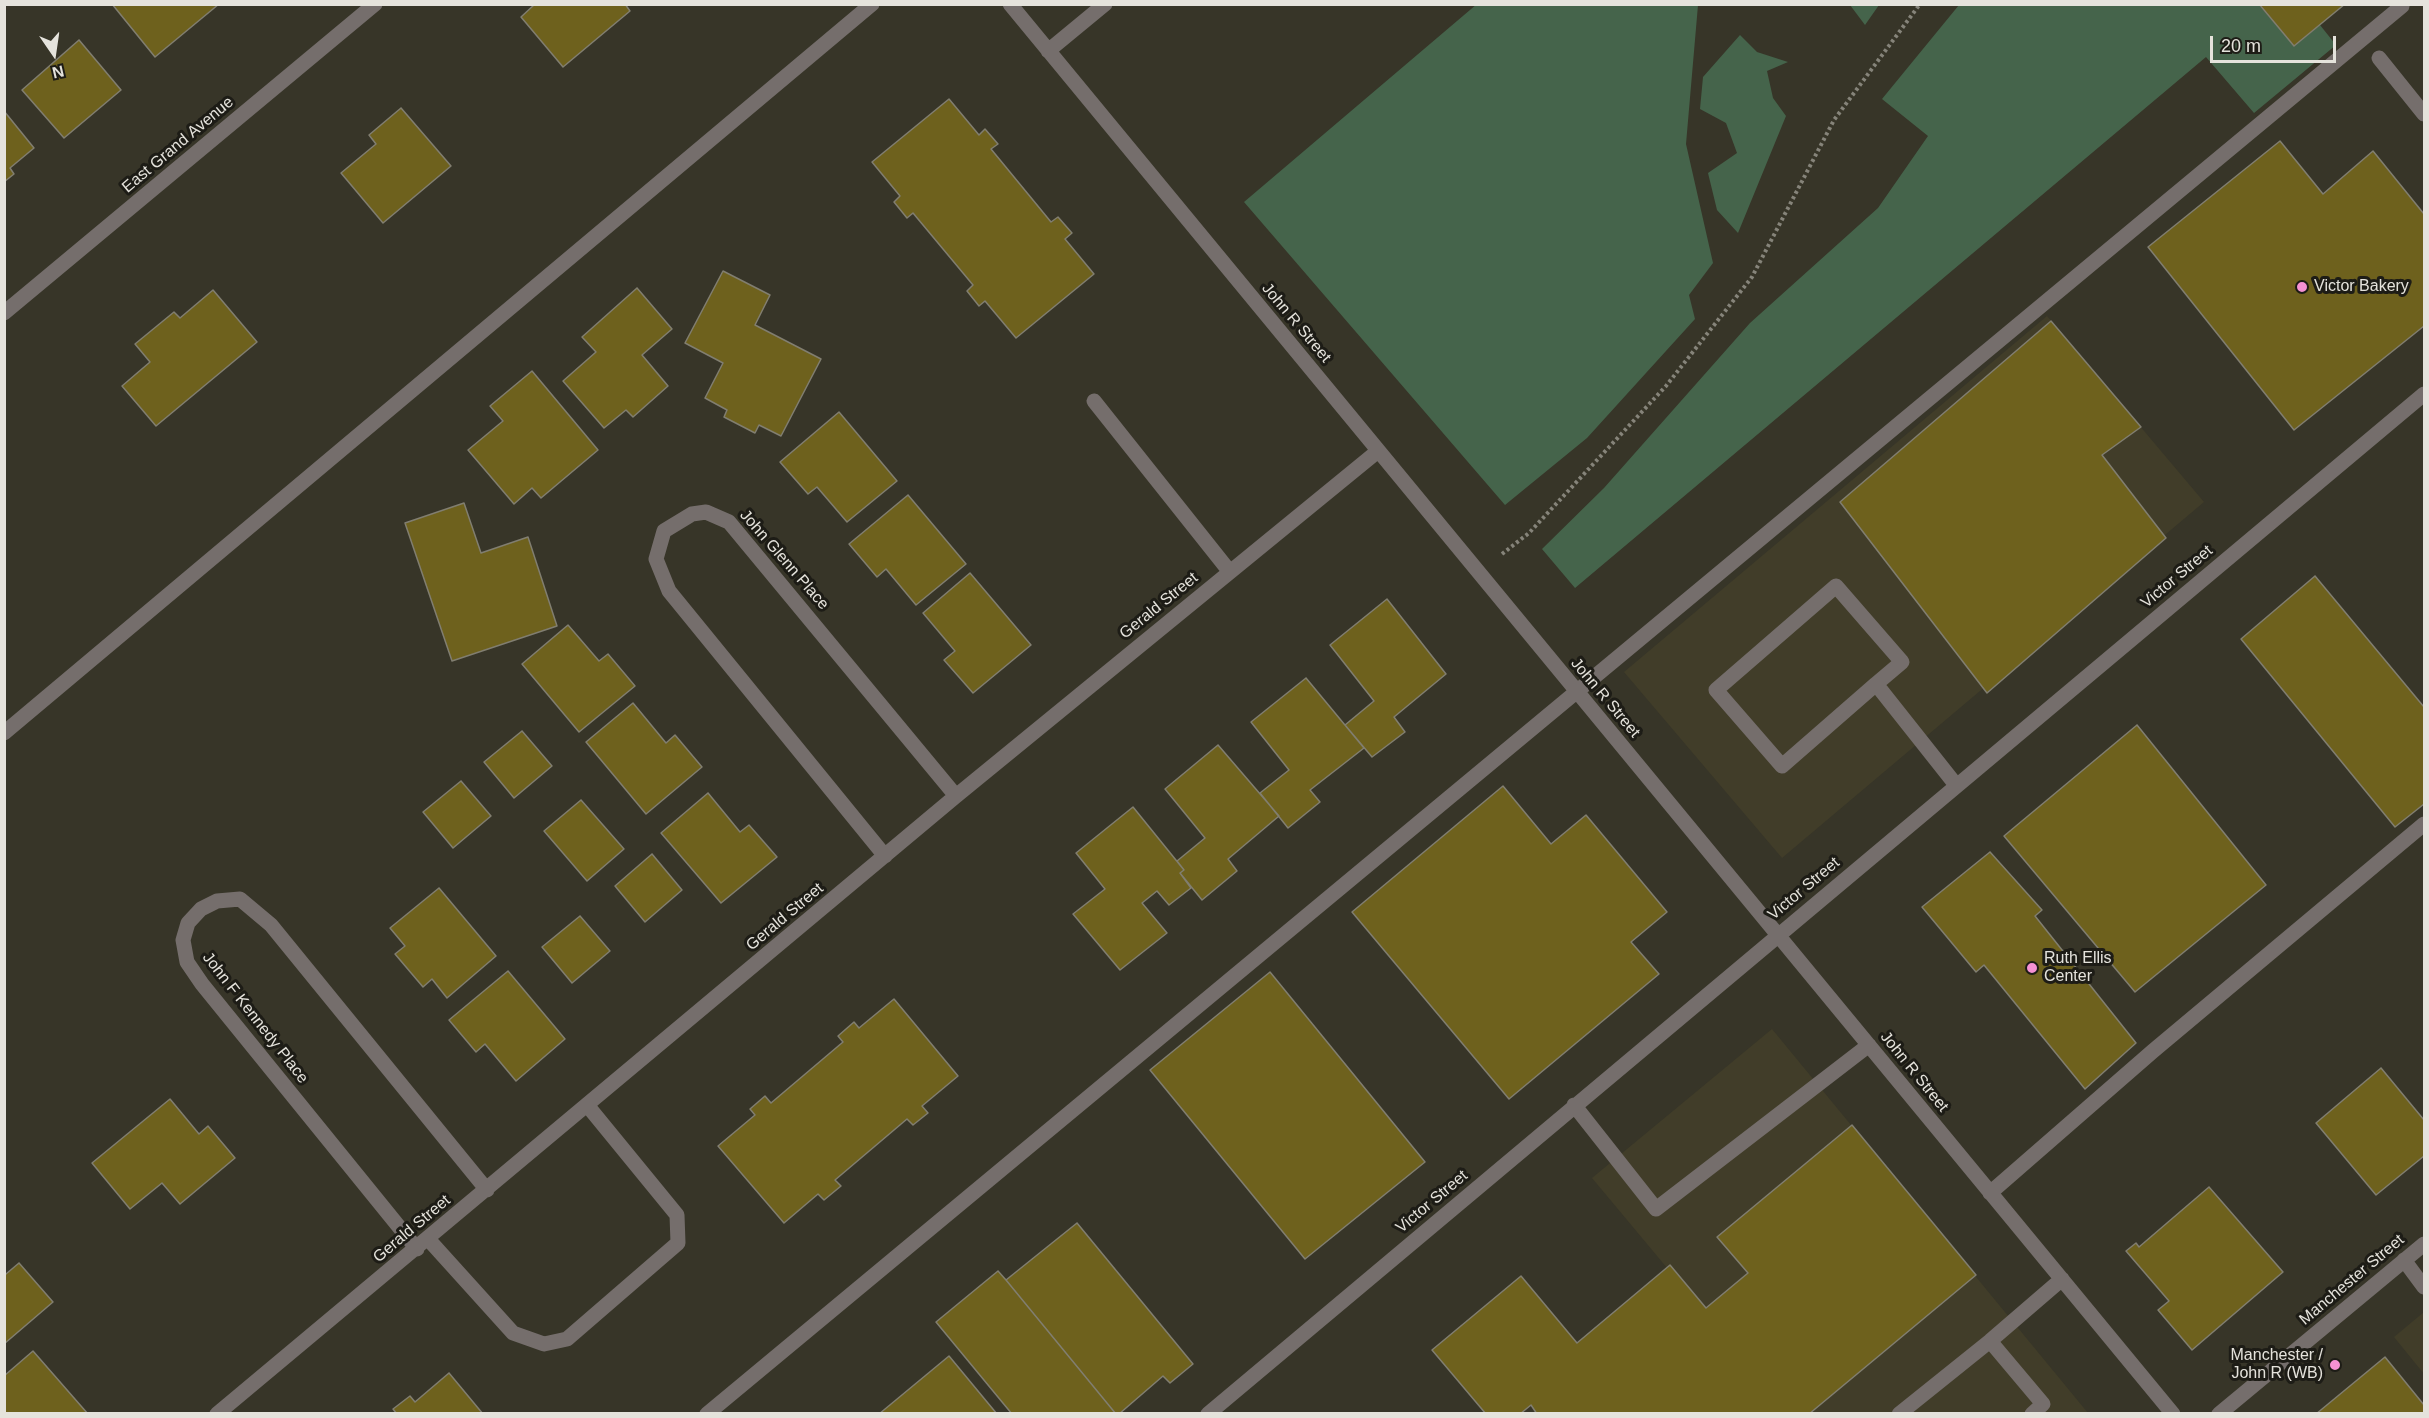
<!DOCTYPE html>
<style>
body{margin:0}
#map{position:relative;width:2429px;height:1418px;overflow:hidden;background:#373528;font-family:Helvetica,sans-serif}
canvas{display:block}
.frame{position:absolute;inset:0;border:6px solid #e5e3dc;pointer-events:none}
.north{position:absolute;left:24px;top:24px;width:60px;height:60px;-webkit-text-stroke:4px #1d1c16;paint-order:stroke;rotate:167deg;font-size:16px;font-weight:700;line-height:24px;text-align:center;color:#e5e3dc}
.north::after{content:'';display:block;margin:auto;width:21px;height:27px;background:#e5e3dc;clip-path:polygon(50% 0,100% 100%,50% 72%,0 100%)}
.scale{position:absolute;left:2210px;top:36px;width:126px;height:27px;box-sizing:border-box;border:3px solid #e5e3dc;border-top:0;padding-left:8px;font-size:18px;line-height:21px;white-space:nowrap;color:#e5e3dc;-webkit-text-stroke:4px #1d1c16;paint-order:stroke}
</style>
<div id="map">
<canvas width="2429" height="1418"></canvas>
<div class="frame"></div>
<div class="north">N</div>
<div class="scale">20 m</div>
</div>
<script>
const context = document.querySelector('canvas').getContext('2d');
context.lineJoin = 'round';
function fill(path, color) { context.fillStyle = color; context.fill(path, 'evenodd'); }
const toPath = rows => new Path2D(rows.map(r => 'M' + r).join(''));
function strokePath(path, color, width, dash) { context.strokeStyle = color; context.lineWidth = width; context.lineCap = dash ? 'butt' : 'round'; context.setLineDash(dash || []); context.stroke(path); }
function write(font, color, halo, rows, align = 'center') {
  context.font = font + ' Helvetica,sans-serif'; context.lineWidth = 6; context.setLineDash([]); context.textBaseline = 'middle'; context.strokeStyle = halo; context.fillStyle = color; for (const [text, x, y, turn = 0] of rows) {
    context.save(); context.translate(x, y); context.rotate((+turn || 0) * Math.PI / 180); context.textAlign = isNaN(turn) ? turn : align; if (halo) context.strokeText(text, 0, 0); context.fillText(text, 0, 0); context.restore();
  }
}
const built = toPath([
 [2047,316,2204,502,1782,858,1624,672],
 [1772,1029,2088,1413,1788,1413,1592,1178],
 [2424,1312,2424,1374,2394,1337]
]);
const green = toPath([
 [1477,4,1698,5,1686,144,1713,263,1689,295,1695,319,1587,438,1505,505,1244,202],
 [1850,5,1879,5,1865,25],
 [1959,5,2259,5,2294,46,2320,25,2336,45,2254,113,2206,57,1575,588,1542,549,1604,488,1750,323,1878,208,1928,136,1882,99],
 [1740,35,1757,52,1788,62,1767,71,1773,98,1786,116,1738,233,1717,210,1708,173,1737,153,1726,123,1700,109,1703,77]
]);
const building = toPath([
 [112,4,219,4,155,57,112,4],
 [535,4,625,4,630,11,563,67,521,17,535,4],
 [2259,4,2345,4,2294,46,2259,4],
 [79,40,121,90,64,138,22,90,79,40],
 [949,99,979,135,985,129,998,144,991,149,1051,222,1058,217,1072,233,1065,239,1094,274,1016,338,985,301,979,306,967,291,973,285,913,213,907,218,894,202,900,196,872,162,949,99],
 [401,108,451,166,383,223,341,173,376,144,369,135,401,108],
 [4,111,34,148,10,168,14,174,4,182,4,111],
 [2280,141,2323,194,2373,151,2424,214,2424,326,2294,430,2148,247,2280,141],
 [723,271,770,295,755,325,821,359,781,436,759,425,755,433,724,417,727,410,705,398,723,363,685,343,723,271],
 [637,288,672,329,642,355,668,386,633,417,626,410,604,428,563,381,596,352,582,337,637,288],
 [213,290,257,342,156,426,122,386,150,362,135,344,174,312,180,318,213,290],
 [2051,321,2141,427,2102,455,2166,538,1987,693,1840,502,2051,321],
 [532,371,598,450,541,498,532,488,514,504,468,450,503,421,490,406,532,371],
 [839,412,897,481,847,522,817,487,808,494,780,462,839,412],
 [908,495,966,564,916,605,886,569,877,577,849,544,908,495],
 [464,503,481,553,528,537,557,626,452,661,405,523,464,503],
 [970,573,1031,645,973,693,944,660,955,651,923,613,970,573],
 [2315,576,2424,707,2424,804,2395,827,2241,639,2315,576],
 [1387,599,1446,674,1394,717,1405,732,1372,757,1345,725,1374,701,1330,645,1387,599],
 [568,625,599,661,608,654,635,686,579,732,522,664,568,625],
 [1306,678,1364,748,1310,790,1320,802,1288,828,1260,793,1289,770,1251,722,1306,678],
 [633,703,666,743,675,735,702,767,646,814,586,742,633,703],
 [2137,725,2266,885,2135,992,2004,836,2137,725],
 [522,731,552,766,514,798,484,762,522,731],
 [1218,745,1279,816,1228,859,1237,871,1202,900,1180,873,1184,870,1177,861,1205,838,1165,789,1218,745],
 [461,781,491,816,453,848,423,812,461,781],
 [1503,786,1551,844,1586,815,1667,912,1631,942,1659,974,1509,1099,1352,912,1503,786],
 [708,793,740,832,749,825,777,857,721,903,661,833,708,793],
 [581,800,624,849,587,881,544,831,581,800],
 [1133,807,1184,870,1180,873,1191,888,1169,905,1157,891,1142,903,1167,933,1120,970,1073,914,1105,889,1076,853,1133,807],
 [1990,852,2042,910,2035,916,2136,1043,2085,1089,1984,965,1976,972,1922,907,1990,852],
 [652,854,682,890,645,922,615,886,652,854],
 [439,888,496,956,447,998,432,979,423,987,395,954,405,946,390,928,439,888],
 [580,916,610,951,572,983,542,947,580,916],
 [508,971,565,1039,516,1081,485,1044,476,1052,449,1020,508,971],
 [1270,972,1425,1162,1305,1259,1150,1070,1270,972],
 [894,999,958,1076,922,1106,928,1113,913,1125,907,1119,835,1180,841,1186,824,1200,818,1194,784,1223,718,1146,755,1115,750,1109,765,1096,771,1103,843,1042,838,1036,854,1022,859,1028,894,999],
 [2381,1068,2424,1120,2424,1156,2376,1195,2316,1123,2381,1068],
 [170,1099,199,1134,208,1126,235,1158,180,1204,162,1183,130,1209,92,1163,170,1099],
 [1852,1125,1976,1275,1809,1414,1537,1414,1531,1405,1520,1414,1486,1414,1432,1350,1521,1276,1577,1343,1670,1265,1706,1308,1748,1273,1717,1237,1852,1125],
 [2209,1187,2283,1272,2192,1350,2158,1310,2169,1301,2126,1251,2136,1243,2139,1247,2209,1187],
 [1077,1223,1193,1364,1170,1383,1163,1376,1119,1414,1116,1414,1006,1280,1077,1223],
 [19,1263,53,1302,4,1344,4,1272,6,1274,19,1263],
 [998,1271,1006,1280,1116,1414,1012,1414,936,1322,998,1271],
 [33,1351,88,1414,4,1414,4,1376,33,1351],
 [949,1356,997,1414,879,1414,949,1356],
 [2385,1357,2424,1405,2424,1414,2316,1414,2385,1357],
 [449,1373,483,1414,397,1414,393,1409,410,1396,415,1402,449,1373]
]);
const path = toPath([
 [1502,554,1529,533,1666,386,1752,277,1834,120,1920,4]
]);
const minor = toPath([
 [1010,4,2173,1414],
 [1048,51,1105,4],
 [2379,58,2424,114],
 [4,313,375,4],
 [1094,401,1230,572],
 [1876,684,1902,662,1836,586,1716,690,1782,766,1876,684,1956,785],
 [4,733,872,4],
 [885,856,669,591,656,559,664,531,692,514,706,512,729,522,956,796],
 [1574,1105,1656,1209,1869,1045],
 [1990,1193,2153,1051,2424,824],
 [429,1240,513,1333,544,1344,567,1339,678,1243,677,1215,587,1105],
 [417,1249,202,984,187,962,183,940,188,923,201,909,217,901,240,899,271,925,487,1190],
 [2404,1260,2424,1287],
 [1990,1341,2043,1404,2032,1414],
 [217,1414,956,796,1378,451],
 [707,1414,2402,6],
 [1208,1414,2424,394],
 [1899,1414,1990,1341,2062,1279],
 [2219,1414,2424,1244]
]);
const markers = [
 [2302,287,6,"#f591d3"],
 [2032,968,6,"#f591d3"],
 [2335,1365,6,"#f591d3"]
];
const streetNames = [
 ["East Grand Avenue",178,145,-40],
 ["John R Street",1296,323,50],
 ["John Glenn Place",784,560,49],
 ["Victor Street",2177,577,-40],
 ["Gerald Street",1159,606,-39],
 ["John R Street",1605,698,50],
 ["Victor Street",1804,889,-40],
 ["Gerald Street",785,917,-40],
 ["John F Kennedy Place",255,1018,52],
 ["John R Street",1914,1072,51],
 ["Victor Street",1432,1202,-40],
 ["Gerald Street",412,1229,-40],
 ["Manchester Street",2352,1280,-40]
];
const poiNames = [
 ["Victor Bakery",2314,287],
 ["Ruth Ellis",2044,959],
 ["Center",2044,977],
 ["Manchester /",2323,1356,"right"],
 ["John R (WB)",2323,1374,"right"]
];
fill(built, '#413d29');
fill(green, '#45644b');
fill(building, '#6e611d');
strokePath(building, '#817e70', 1.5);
strokePath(path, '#86847a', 4, [3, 3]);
strokePath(minor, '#756e6c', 15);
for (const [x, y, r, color] of markers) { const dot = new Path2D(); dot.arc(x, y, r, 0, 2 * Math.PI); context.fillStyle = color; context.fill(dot); strokePath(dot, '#1d1c16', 2); }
write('16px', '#e5e3dc', '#1d1c16', streetNames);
write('16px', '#e5e3dc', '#1d1c16', poiNames, 'left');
</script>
